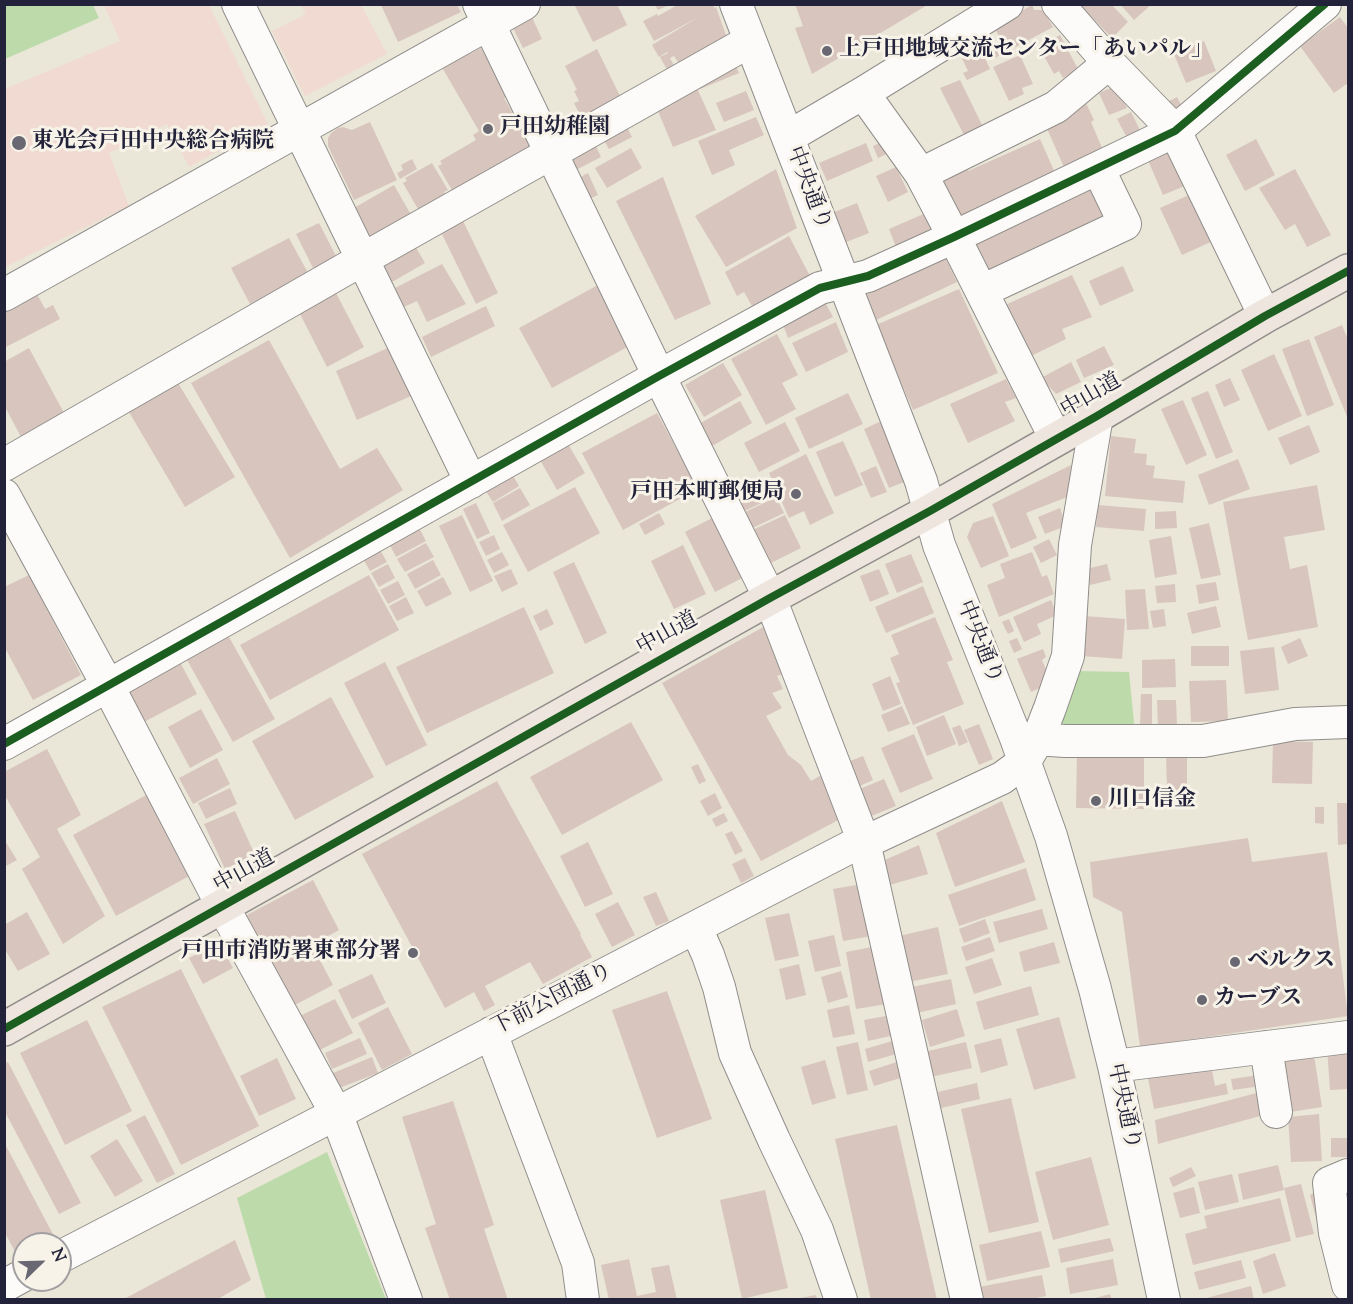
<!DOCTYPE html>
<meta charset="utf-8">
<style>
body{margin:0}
#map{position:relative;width:1353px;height:1304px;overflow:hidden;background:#eae6d8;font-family:"Sorts Mill Goudy",serif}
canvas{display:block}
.frame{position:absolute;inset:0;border:6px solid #22223b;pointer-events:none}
.north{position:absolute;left:12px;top:1232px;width:60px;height:60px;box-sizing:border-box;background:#f7f3e8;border:2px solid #a29fa3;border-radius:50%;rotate:67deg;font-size:16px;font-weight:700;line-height:24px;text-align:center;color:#22223b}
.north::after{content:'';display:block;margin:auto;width:21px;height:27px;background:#686772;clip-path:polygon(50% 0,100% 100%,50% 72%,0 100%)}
</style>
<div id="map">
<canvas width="1353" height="1304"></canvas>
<div class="frame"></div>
<div class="north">N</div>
</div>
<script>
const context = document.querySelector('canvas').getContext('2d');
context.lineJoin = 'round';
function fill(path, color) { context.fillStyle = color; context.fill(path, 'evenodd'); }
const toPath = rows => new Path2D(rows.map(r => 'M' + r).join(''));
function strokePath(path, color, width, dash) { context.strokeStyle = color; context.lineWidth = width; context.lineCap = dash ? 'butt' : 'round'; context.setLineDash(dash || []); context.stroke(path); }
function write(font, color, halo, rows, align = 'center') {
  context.font = font + ' "Sorts Mill Goudy","Noto Serif JP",serif'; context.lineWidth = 6; context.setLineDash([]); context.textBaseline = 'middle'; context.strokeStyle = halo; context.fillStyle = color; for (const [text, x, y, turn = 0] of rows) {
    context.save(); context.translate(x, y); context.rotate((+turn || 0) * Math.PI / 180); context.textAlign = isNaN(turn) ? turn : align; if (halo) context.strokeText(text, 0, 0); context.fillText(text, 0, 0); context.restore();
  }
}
const built = toPath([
 [104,5,209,5,268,124,189,167,167,124,109,153,129,206,5,267,5,89,120,41],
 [301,5,361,5,387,54,305,96,272,31,306,14]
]);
const green = toPath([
 [5,4,93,5,99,18,5,59],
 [1078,671,1129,672,1135,733,1068,734,1059,716],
 [327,1152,386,1299,266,1299,237,1198]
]);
const building = toPath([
 [574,4,617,4,627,25,593,42],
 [654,4,671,4,658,10],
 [679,4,713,4,714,8,716,7,728,41,682,68,674,56,670,58,677,71,670,75,660,57,668,53,667,52,659,57,652,45,697,18,654,41,643,21,657,14,658,16],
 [795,4,929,4,812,74,795,28,803,26],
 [1079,4,1111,4,1128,22,1112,38],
 [1120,4,1152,4,1134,20],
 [381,5,457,5,461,12,398,42],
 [1032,5,1034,10,1043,10,1053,27,995,58,990,47,1002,41,994,27],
 [531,15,542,39,523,48,511,24],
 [1340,17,1348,28,1348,83,1334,93,1300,46],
 [1060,35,1078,69,1063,78,1059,71,1054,74,1039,47],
 [1204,41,1216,71,1186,83,1174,54],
 [978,43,990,69,967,80,963,73,968,71,960,54],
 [481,48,509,95,504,98,534,151,453,192,438,166,442,164,440,161,476,140,473,135,479,131,440,64,467,49,470,54],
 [597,49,621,98,582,119,574,103,579,101,574,91,577,90,565,66],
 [1020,55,1033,84,1022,88,1024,94,1009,101,993,67],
 [734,62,739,73,700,89,697,81],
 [960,80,986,133,967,141,940,88],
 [1117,85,1127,108,1109,115,1099,93],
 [696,86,716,130,673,147,655,104],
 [746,91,754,110,724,122,716,103],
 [1177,97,1183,109,1172,113,1167,102],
 [1085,101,1094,120,1091,122,1103,150,1064,167,1044,122],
 [1131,112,1140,130,1126,136,1117,119],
 [756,117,764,135,729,150,735,165,712,175,698,141],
 [623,119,632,137,609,149,599,132],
 [370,122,397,180,354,200,328,146,328,138,331,133,338,128,343,127,352,130],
 [592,138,601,157,572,172,563,154],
 [1040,139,1056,175,954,220,935,178,965,164,968,171],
 [1256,139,1275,175,1245,191,1226,155],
 [886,140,891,152,878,158,873,146],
 [866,143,873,161,827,181,819,163],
 [631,148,642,168,607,188,595,168],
 [1171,148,1187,185,1163,195,1147,158],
 [412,159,417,169,400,179,397,173,403,170,401,165],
 [432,163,448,190,444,192,449,201,422,216,403,183,407,181,405,178],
 [896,167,908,192,888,202,876,176],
 [776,169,797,228,726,267,695,216],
 [1295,169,1331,235,1307,247,1295,224,1285,230,1259,188],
 [588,173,598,195,585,201,575,180],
 [663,177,711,304,675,320,616,201],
 [1090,183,1108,219,987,278,969,242],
 [394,185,414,220,374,243,354,208],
 [1191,194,1213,241,1182,255,1160,208],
 [857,203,869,233,844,243,832,213],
 [926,213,934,231,896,247,889,229],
 [463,221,498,293,476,304,441,232],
 [319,223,337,258,314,270,296,234],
 [789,236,810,276,752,306,744,292,737,296,725,272],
 [289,238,308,273,250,304,231,268],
 [414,244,425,263,392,282,381,262],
 [944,255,957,282,874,321,862,294],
 [442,264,466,304,427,322,417,301,404,307,395,288],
 [1123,266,1134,291,1100,306,1089,281],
 [1072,275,1092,317,1062,329,1066,339,1029,357,1005,305],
 [598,285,631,345,552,388,519,328],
 [959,289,998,373,913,410,876,325],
 [335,291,364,347,327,367,298,310],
 [37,294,45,309,53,305,60,319,4,348,4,311],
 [825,302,833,317,788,338,782,322],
 [486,306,495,326,431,357,422,337],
 [836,322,848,352,806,372,792,343],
 [1342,325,1348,340,1348,419,1314,337],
 [777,334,798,375,782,383,796,409,766,425,731,359],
 [1309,339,1334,405,1307,416,1282,349],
 [269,340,340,469,377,448,403,490,290,558,191,383],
 [1104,346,1114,365,1084,378,1076,360],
 [390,347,411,396,357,420,336,371],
 [29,348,64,413,21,437,4,405,4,362],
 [1274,354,1302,416,1268,431,1241,370],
 [1071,362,1081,382,1056,394,1041,378],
 [723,363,742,395,704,417,685,385],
 [1230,378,1240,400,1224,407,1215,385],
 [1006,379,1016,398,1005,402,1015,421,968,443,950,404],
 [178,383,235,477,185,507,129,412],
 [1208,391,1233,452,1216,459,1191,398],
 [848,393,863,424,809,449,795,418],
 [1183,400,1207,455,1186,465,1161,409],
 [740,401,752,423,712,446,699,424],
 [657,413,698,489,623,530,582,453],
 [888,418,914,478,889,488,864,429],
 [785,422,800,451,759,472,744,443],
 [1309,425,1320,452,1290,465,1278,438],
 [1111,436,1136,439,1134,453,1147,454,1146,465,1155,466,1153,478,1185,481,1183,503,1105,496],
 [843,441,863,485,835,497,816,452],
 [568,444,585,473,557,490,540,460],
 [806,454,834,513,810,525,804,511,789,518,769,473],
 [1238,459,1250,489,1209,505,1198,475],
 [1071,465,1070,496,1026,513,1037,538,1011,549,992,504],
 [876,466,887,492,871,498,860,473],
 [512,474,519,486,493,502,485,490],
 [767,478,776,496,734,516,726,497],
 [1317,485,1325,530,1284,537,1290,569,1307,565,1318,627,1248,640,1223,502],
 [575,487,600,533,528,572,503,525],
 [520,488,530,505,502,521,493,503],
 [776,497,784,513,742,533,735,517],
 [476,503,490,533,477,539,463,509],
 [1098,505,1146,509,1144,531,1096,527],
 [1060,508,1066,526,1045,534,1038,517],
 [1176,511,1177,528,1155,529,1155,512],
 [659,513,665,524,645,535,639,524],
 [462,515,493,581,470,592,439,526],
 [718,515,748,575,715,592,685,532],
 [785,515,801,548,761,568,754,553,763,547,753,552,744,534],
 [993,516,1009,556,981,568,967,537,973,523],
 [1209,523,1221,575,1201,579,1189,528],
 [418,526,426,541,396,557,388,541],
 [494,535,500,549,486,556,479,542],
 [1171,536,1177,574,1155,578,1149,540],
 [1049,539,1057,555,1041,563,1033,547],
 [426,543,434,557,405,572,397,559],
 [683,545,706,594,674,609,651,561],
 [379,548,387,562,370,571,362,557],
 [502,552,509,565,494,573,487,560],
 [1032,552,1042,577,1047,575,1054,594,999,617,987,585,1005,578,1000,564],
 [911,554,923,582,897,593,885,564],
 [433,560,441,575,415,589,407,574],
 [574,562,607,633,585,644,553,572],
 [388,564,395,578,379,587,371,573],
 [1107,564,1111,580,1090,585,1086,569],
 [511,569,518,584,502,592,494,576],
 [879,569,889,594,870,602,860,576],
 [29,575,81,675,33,700,4,646,4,587],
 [369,575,399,630,270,700,240,645],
 [443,577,452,594,426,607,417,591],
 [398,581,405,595,388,604,380,590],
 [1216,582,1219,600,1199,604,1196,585],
 [1175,584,1176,602,1157,603,1155,586],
 [923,586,934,613,886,633,875,607],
 [1145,589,1149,629,1127,630,1125,590],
 [406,597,414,613,397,621,389,606],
 [1051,600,1057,615,1037,624,1041,634,1024,642,1013,617],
 [1216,606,1221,627,1192,634,1187,613],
 [524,607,554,673,427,733,396,667],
 [547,609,554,624,540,631,533,616],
 [1164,609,1166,626,1153,628,1150,611],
 [1084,616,1125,619,1122,659,1081,656],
 [935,617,953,660,947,662,964,704,913,725,896,683,900,682,890,658,899,654,891,635],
 [1009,619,1014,631,1008,634,1002,622],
 [767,625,787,672,777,676,783,689,772,693,782,708,766,716,788,755,801,765,811,781,823,774,844,817,761,861,662,683],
 [229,637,275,719,233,742,187,660],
 [1017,638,1022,649,1014,653,1009,641],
 [1300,638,1308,656,1288,664,1281,647],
 [1191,646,1229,646,1229,666,1191,666],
 [1274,647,1279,690,1245,694,1240,651],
 [1043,649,1046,657,1042,660,1048,674,1047,685,1031,692,1017,659],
 [1175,659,1176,687,1142,688,1142,660],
 [180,662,197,694,142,723,125,692],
 [385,662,427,745,386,766,344,683],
 [890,676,901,704,883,711,872,684],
 [1226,680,1228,721,1191,722,1189,681],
 [1141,694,1152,694,1152,725,1140,725],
 [331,697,374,777,295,820,252,741],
 [1157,700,1176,700,1177,726,1158,726],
 [902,706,910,724,888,732,881,715],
 [201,709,223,750,190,768,168,727],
 [944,715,956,744,927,756,916,727],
 [631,722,663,780,562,835,530,777],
 [979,724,993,759,979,765,964,730],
 [960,725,968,742,959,746,952,728],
 [914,734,933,779,900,793,881,748],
 [1273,741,1313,742,1312,784,1272,783],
 [47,749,81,815,57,829,105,916,63,944,22,869,40,857,4,794,4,772],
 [1077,752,1144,753,1144,809,1076,808],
 [863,756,873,780,855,788,845,763],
 [1166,756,1187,756,1187,790,1167,790],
 [217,758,230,784,193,804,179,778],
 [698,764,706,781,699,784,691,767],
 [884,779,896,806,869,817,857,790],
 [497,781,581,934,580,935,592,957,543,984,530,962,485,986,495,1005,484,1011,474,992,445,1008,362,854],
 [230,788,237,804,206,819,198,803],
 [715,793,722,808,708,816,700,801],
 [148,794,191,875,116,916,73,835],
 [1002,801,1025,862,955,887,936,833],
 [1337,803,1348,803,1348,844,1338,845],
 [1315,807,1324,807,1324,824,1315,823],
 [235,811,255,855,225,869,204,824],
 [724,813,728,821,716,827,712,819],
 [732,831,743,851,735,855,725,834],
 [1248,838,1252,862,1327,852,1348,1016,1140,1047,1122,912,1093,897,1090,862],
 [4,839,17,860,4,867],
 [588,842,613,894,585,907,560,856],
 [919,845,928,874,886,886,880,862],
 [745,858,754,876,741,883,732,864],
 [1026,868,1036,900,959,926,948,895],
 [313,880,339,930,312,945,333,985,293,1006,245,916],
 [862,884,872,936,843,941,833,889],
 [656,892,669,921,656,926,643,897],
 [618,902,635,935,612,947,595,914],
 [1042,909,1048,929,999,943,993,922],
 [27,912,50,954,18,971,4,948,4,925],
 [789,913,799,956,775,961,765,918],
 [985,919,990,933,964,943,959,929],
 [938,927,948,974,909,982,899,936],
 [834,935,841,966,815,972,808,941],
 [990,937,995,951,966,961,961,947],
 [219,942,233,968,203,984,189,958],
 [1054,942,1060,963,1024,972,1019,952],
 [877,946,887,1004,856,1009,846,952],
 [992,958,1002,985,974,994,965,967],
 [799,964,806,995,786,1000,779,969],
 [181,969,259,1126,181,1165,102,1007],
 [841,971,848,997,828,1003,821,977],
 [372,974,386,1003,352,1019,338,990],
 [951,979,956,1004,917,1013,912,987],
 [1031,986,1039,1015,984,1030,976,1002],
 [667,991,712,1119,657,1138,612,1010],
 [335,999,353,1033,318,1051,300,1016],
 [849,1005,855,1034,833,1038,827,1010],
 [388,1007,412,1054,382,1070,358,1023],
 [957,1009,965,1036,930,1047,922,1020],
 [891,1015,895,1035,868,1041,864,1020],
 [1059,1017,1076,1078,1034,1090,1016,1029],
 [87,1020,132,1111,65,1145,20,1053],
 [360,1038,367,1054,332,1069,325,1053],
 [1001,1038,1008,1065,981,1073,974,1045],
 [896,1040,900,1053,868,1062,865,1049],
 [858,1042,868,1090,847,1095,836,1047],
 [966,1042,972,1068,926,1078,920,1053],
 [1348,1047,1348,1089,1330,1090,1327,1048],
 [1314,1055,1322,1107,1290,1112,1282,1059],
 [372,1057,378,1073,339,1088,333,1073],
 [277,1058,296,1099,259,1116,240,1076],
 [825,1060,836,1098,812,1105,801,1067],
 [900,1061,904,1077,874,1086,869,1071],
 [8,1062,81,1203,59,1214,4,1110,4,1064],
 [1211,1065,1215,1086,1226,1083,1228,1094,1154,1109,1148,1078],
 [1266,1074,1268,1085,1233,1090,1231,1079],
 [977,1083,980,1099,941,1108,938,1092],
 [1264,1091,1271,1113,1158,1144,1155,1120],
 [1011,1098,1039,1222,989,1233,961,1109],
 [453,1101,494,1225,484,1229,508,1300,450,1300,425,1228,436,1224,402,1117],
 [1319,1114,1322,1161,1291,1162,1288,1117],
 [145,1115,175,1174,157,1183,126,1125],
 [897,1125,937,1300,871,1300,835,1139],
 [1331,1138,1348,1138,1348,1157,1331,1157],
 [117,1139,143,1181,115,1197,90,1156],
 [4,1142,56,1240,49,1244,24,1244,24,1257,19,1259,4,1231],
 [1091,1157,1109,1225,1053,1240,1035,1172],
 [1278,1165,1284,1190,1243,1200,1238,1174],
 [1191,1167,1196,1176,1173,1187,1169,1178],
 [1232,1174,1239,1202,1205,1210,1198,1182],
 [1301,1184,1314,1234,1296,1238,1284,1188],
 [1194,1187,1200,1213,1180,1218,1173,1193],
 [1321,1189,1321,1237,1310,1195],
 [765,1190,788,1288,742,1299,720,1200],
 [1280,1198,1291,1241,1193,1265,1185,1234,1207,1228,1204,1216],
 [1041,1231,1050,1267,987,1281,979,1245],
 [1110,1238,1114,1251,1061,1263,1058,1249],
 [235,1240,251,1280,216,1300,122,1300],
 [1275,1253,1286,1286,1263,1294,1253,1261],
 [629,1259,637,1296,656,1292,651,1268,669,1265,677,1300,609,1300,601,1265],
 [1113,1259,1118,1285,1070,1294,1066,1268],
 [1241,1260,1246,1278,1199,1290,1194,1272],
 [1042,1275,1046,1296,1027,1300,982,1300,979,1287],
 [1251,1286,1254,1300,1203,1300,1203,1299],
 [1110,1294,1112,1300,1092,1300,1092,1299],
 [816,1295,817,1300,800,1300,800,1298]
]);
const minor = toPath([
 [238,4,471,482],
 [479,4,659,376,770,598,864,842,967,1300],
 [736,4,921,481,939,545,1016,738,1051,836,1095,989,1114,1066,1164,1300],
 [1058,4,1109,63,1175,131,1265,316],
 [863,93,921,174,954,237,1056,439],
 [788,137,863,93,1007,4],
 [921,174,1056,107,1109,63],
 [982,291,1125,224,1098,168],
 [4,295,524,4],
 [4,465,363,259,750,41],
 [4,495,108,686,223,907,336,1113,406,1300],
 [1020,738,1065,741,1203,741,1295,724,1348,722],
 [4,744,659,376,820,288,868,276,954,237,1175,131,1325,4],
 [696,928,708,955,719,987,735,1053,774,1140,817,1230,841,1300],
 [491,1033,578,1263,583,1300],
 [1266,1047,1276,1112],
 [1114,1066,1348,1037],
 [1348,1175,1329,1183,1335,1233,1348,1285],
 [60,1257,854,845,872,839,1002,778,1025,761,1038,739,1050,708,1068,656,1075,545,1097,416],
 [4,1286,24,1275]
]);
const highway = toPath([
 [4,1029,770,598,930,511,1097,416,1265,316,1348,271]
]);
const cycleway = toPath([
 [4,744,659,376,820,288,868,276,954,237,1175,131,1325,4],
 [4,1029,770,598,930,511,1097,416,1265,316,1348,271]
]);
const markers = [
 [827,51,6,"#686772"],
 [488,129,6,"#686772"],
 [19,143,8,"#686772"],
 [796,494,6,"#686772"],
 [1096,801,6,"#686772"],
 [413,953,6,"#686772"],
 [1235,962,6,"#686772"],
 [1202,1000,6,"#686772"]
];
const poiNames = [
 ["上戸田地域交流センター「あいパル」",839,51],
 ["戸田幼稚園",500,129],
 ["東光会戸田中央総合病院",32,143],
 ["戸田本町郵便局",784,494,"right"],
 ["川口信金",1108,801],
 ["戸田市消防署東部分署",401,953,"right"],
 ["ベルクス",1247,962],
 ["カーブス",1214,1000]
];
const streetNames = [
 ["中央通り",807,189,69],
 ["中山道",1092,397,-30],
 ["中山道",668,635,-29],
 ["中央通り",978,643,68],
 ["中山道",245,873,-29],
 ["下前公団通り",553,1001,-27],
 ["中央通り",1122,1107,78]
];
fill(built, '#f1dad2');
fill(green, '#bddbaa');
fill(building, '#d8c6be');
strokePath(minor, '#908e8b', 34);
strokePath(highway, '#908e8b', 36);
strokePath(minor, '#fcfbf9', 32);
strokePath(highway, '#eee6de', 33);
strokePath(cycleway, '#1b5e20', 8);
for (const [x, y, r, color] of markers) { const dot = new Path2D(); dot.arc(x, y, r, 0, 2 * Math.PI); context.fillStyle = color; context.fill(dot); strokePath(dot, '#f7f3e8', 2); }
write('bold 22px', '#22223b', '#f7f3e8', poiNames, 'left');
write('22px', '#22223b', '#f7f3e8', streetNames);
</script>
